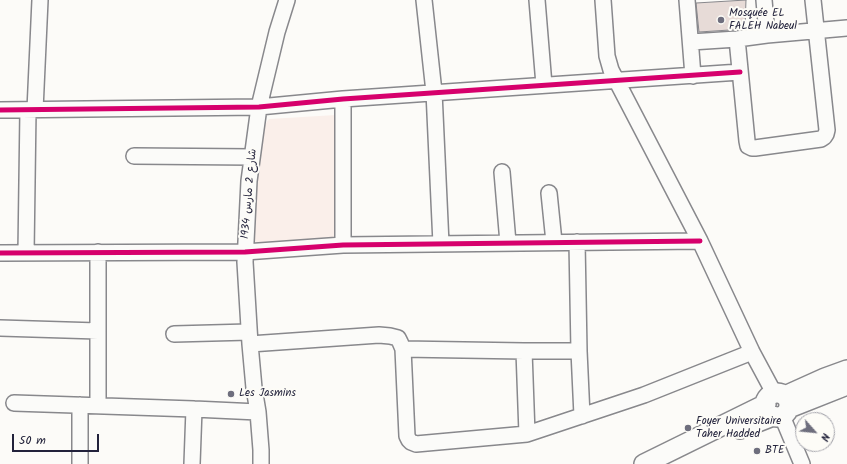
<!DOCTYPE html>
<meta charset="utf-8">
<style>
body{margin:0}
#map{position:relative;width:847px;height:464px;overflow:hidden;background:#fcfbf8;font-family:Kalam,sans-serif}
canvas{display:block}
.north{position:absolute;left:795px;top:412px;width:40px;height:40px;box-sizing:border-box;background:#fdfcf7;border:1px solid #a5a5ac;border-radius:50%;rotate:117deg;font-size:11px;font-weight:700;line-height:16px;text-align:center;color:#22223b}
.north::after{content:'';display:block;margin:auto;width:14px;height:18px;background:#6e6e7d;clip-path:polygon(50% 0,100% 100%,50% 72%,0 100%)}
.scale{position:absolute;left:12px;top:434px;width:87px;height:18px;box-sizing:border-box;border:2px solid #22223b;border-top:0;padding-left:5px;font-size:12px;line-height:14px;white-space:nowrap;color:#22223b;-webkit-text-stroke:3px #fdfcf7;paint-order:stroke}
</style>
<div id="map">
<canvas width="847" height="464"></canvas>
<div class="north">N</div>
<div class="scale">50 m</div>
</div>
<script>
const context = document.querySelector('canvas').getContext('2d');
context.lineJoin = 'round';
function fill(path, color) { context.fillStyle = color; context.fill(path, 'evenodd'); }
const toPath = rows => new Path2D(rows.map(r => 'M' + r).join(''));
function strokePath(path, color, width, dash) { context.strokeStyle = color; context.lineWidth = width; context.lineCap = dash ? 'butt' : 'round'; context.setLineDash(dash || []); context.stroke(path); }
function write(font, color, halo, rows, align = 'center') {
  context.font = font + ' Kalam,"Playpen Sans Arabic",sans-serif'; context.lineWidth = 4; context.setLineDash([]); context.textBaseline = 'middle'; context.strokeStyle = halo; context.fillStyle = color; for (const [text, x, y, turn = 0] of rows) {
    context.save(); context.translate(x, y); context.rotate((+turn || 0) * Math.PI / 180); context.textAlign = isNaN(turn) ? turn : align; if (halo) context.strokeText(text, 0, 0); context.fillText(text, 0, 0); context.restore();
  }
}
const built = toPath([
 [336,115,335,249,250,255,261,129,269,119]
]);
const building = toPath([
 [746,0,745,29,699,32,696,3,746,0]
]);
const minor = toPath([
 [424,0,434,92,441,244],
 [537,0,544,85],
 [603,0,607,56,611,70,700,241,752,352,774,393],
 [687,0,693,76],
 [764,0,767,35],
 [737,39,747,141,748,146,752,148,755,148,821,139,824,137,826,134,827,130,813,0],
 [691,42,737,39,767,35,847,28],
 [0,110,259,107,343,99,740,72],
 [35,110,40,0],
 [134,156,252,157],
 [502,172,508,243],
 [549,193,554,242],
 [577,242,579,351],
 [343,245,343,99],
 [98,252,98,406],
 [0,253,245,252,343,245,700,241],
 [26,253,28,110],
 [0,328,98,331],
 [174,334,249,332],
 [250,344,379,335,390,336,398,338,400,342,403,349,524,351,579,351,582,416],
 [403,349,407,436,409,440,411,442,416,444,527,434,644,395,752,352],
 [524,351,527,434],
 [14,403,194,409,258,412],
 [782,416,802,464],
 [80,464,80,405],
 [192,464,194,409],
 [261,464,261,450,258,412,254,388,250,344,245,262,249,181,259,107,277,32,287,0]
]);
const major = toPath([
 '765 405a12 12 0 1 1 24 0a12 12 0 1 1-24 0Z',
 [785,396,825,378,847,370],
 [789,408,847,385],
 [740,429,773,416],
 [644,464,766,404]
]);
const cycleway = toPath([
 [0,110,259,107,343,99,740,72],
 [0,253,245,252,343,245,700,241]
]);
const markers = [
 [721,20,4,"#6e6e7d"],
 [231,394,4,"#6e6e7d"],
 [688,428,4,"#6e6e7d"],
 [757,451,4,"#6e6e7d"]
];
const poiNames = [
 ["Mosquée EL",729,14],
 ["FALEH Nabeul",729,27],
 ["Les Jasmins",239,394],
 ["Foyer Universitaire",696,422],
 ["Taher Hadded",696,435],
 ["BTE",765,451]
];
const streetNames = [
 ["شارع 2 مارس 1934",250,194,-85]
];
fill(built, '#faefea');
fill(building, '#e7dbd7');
strokePath(building, '#88888c', 1);
strokePath(minor, '#88888c', 18);
strokePath(major, '#88888c', 22);
strokePath(minor, '#fbfbf9', 15);
strokePath(major, '#fbfbf9', 19);
strokePath(cycleway, '#d6006c', 5);
for (const [x, y, r, color] of markers) { const dot = new Path2D(); dot.arc(x, y, r, 0, 2 * Math.PI); context.fillStyle = color; context.fill(dot); strokePath(dot, '#fdfcf7', 1.5); }
write('11px', '#22223b', '#fdfcf7', poiNames, 'left');
write('11px', '#22223b', '#fdfcf7', streetNames);
</script>
